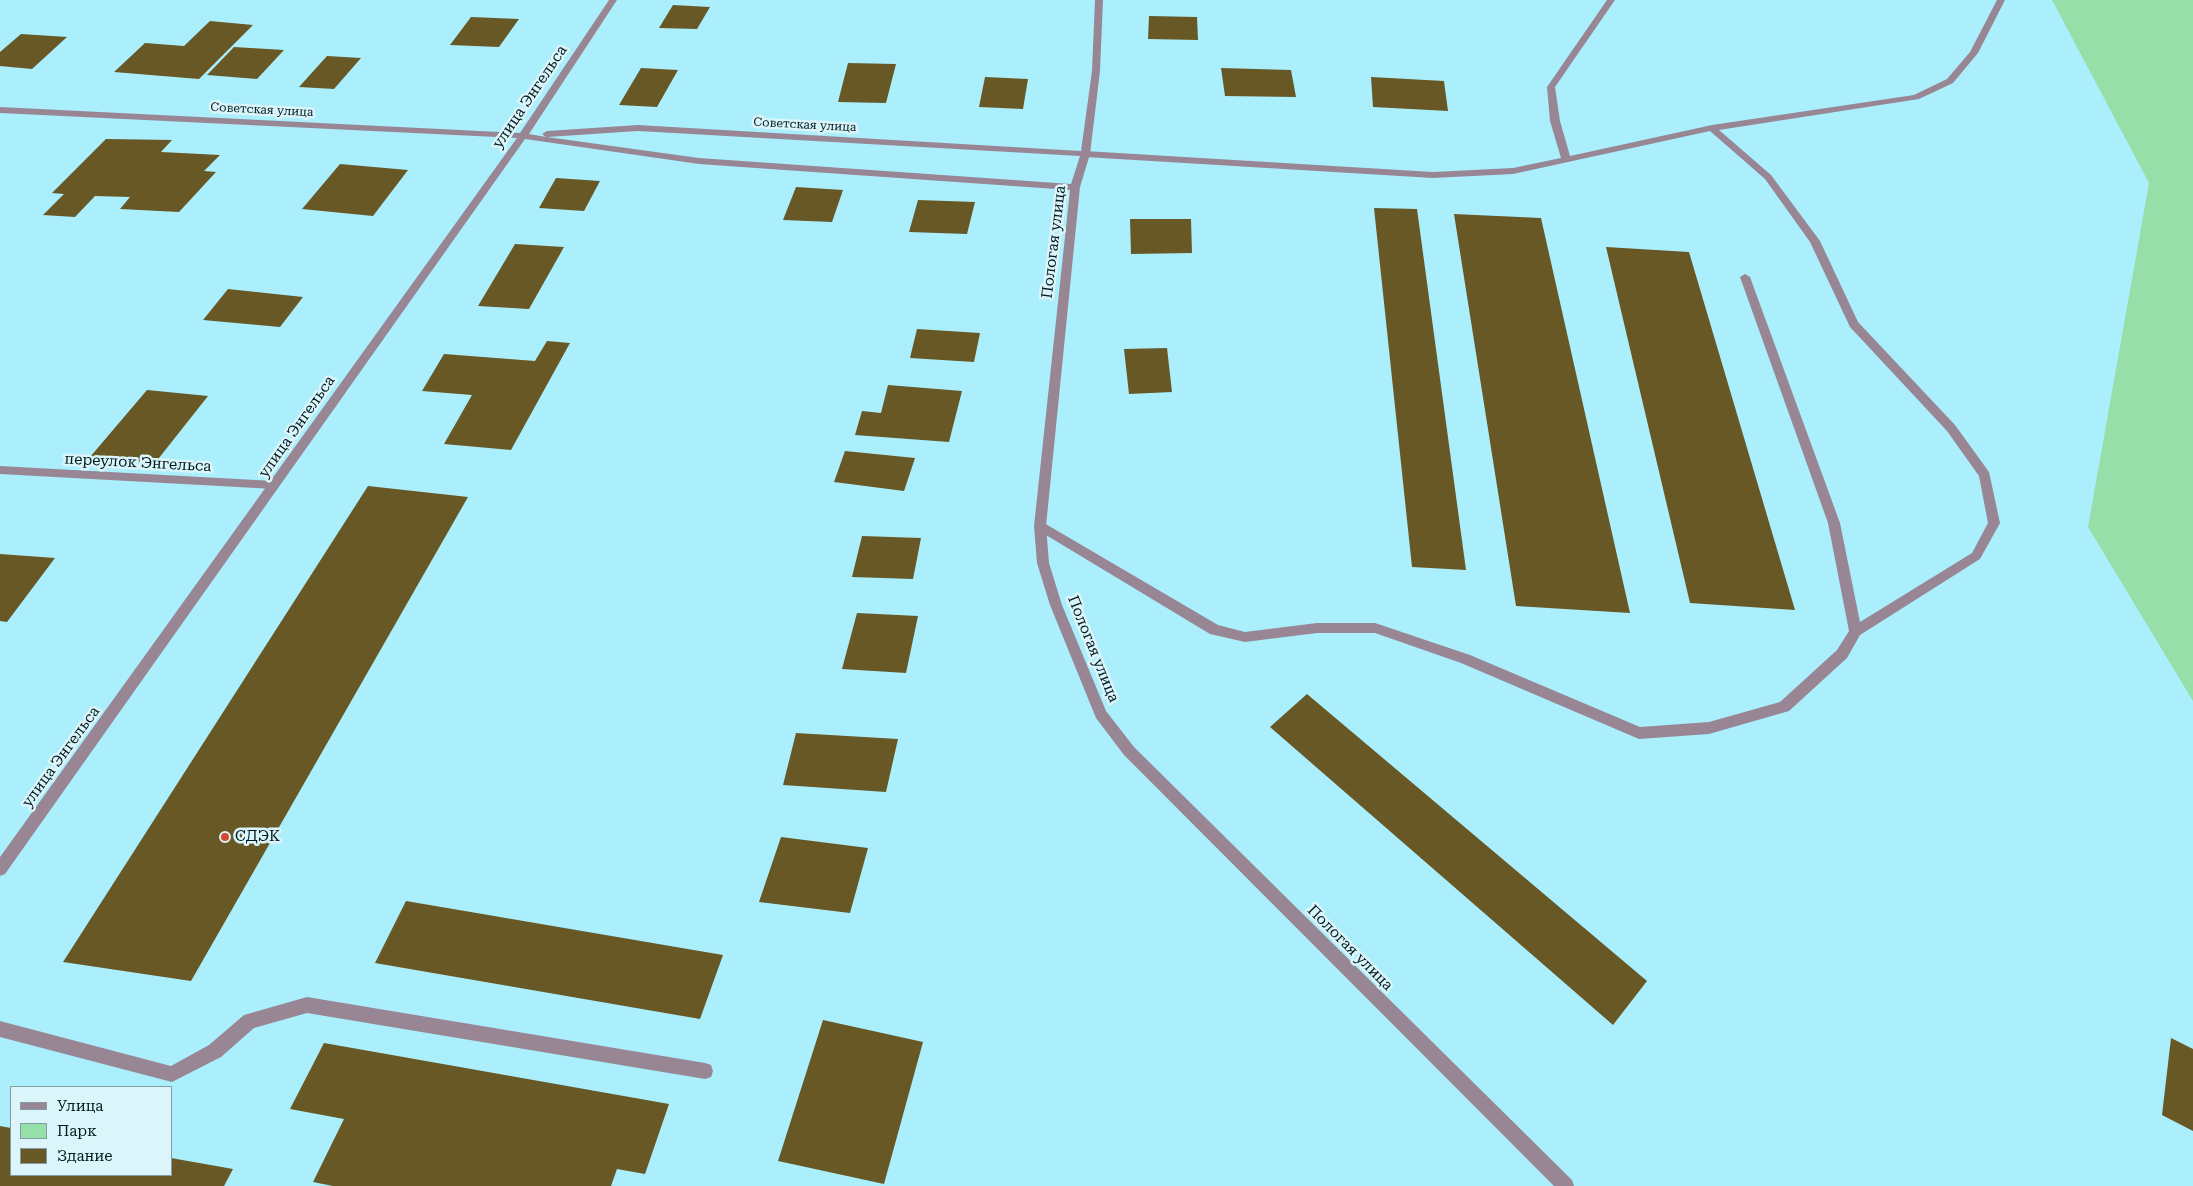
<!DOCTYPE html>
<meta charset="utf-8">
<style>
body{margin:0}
#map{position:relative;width:2193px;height:1186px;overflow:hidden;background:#abeffd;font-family:"Roboto Serif",serif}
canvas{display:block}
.legend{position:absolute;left:10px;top:1086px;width:162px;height:90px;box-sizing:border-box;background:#dbf5fa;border:1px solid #839da2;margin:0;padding:6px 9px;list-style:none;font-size:15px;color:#001a1f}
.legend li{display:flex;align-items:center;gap:10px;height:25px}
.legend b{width:25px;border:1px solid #839da2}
</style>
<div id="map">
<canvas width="2193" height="1186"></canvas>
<ul class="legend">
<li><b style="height:6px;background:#988695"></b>Улица</li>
<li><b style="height:14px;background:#96dfa9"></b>Парк</li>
<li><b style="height:14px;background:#675826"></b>Здание</li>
</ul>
</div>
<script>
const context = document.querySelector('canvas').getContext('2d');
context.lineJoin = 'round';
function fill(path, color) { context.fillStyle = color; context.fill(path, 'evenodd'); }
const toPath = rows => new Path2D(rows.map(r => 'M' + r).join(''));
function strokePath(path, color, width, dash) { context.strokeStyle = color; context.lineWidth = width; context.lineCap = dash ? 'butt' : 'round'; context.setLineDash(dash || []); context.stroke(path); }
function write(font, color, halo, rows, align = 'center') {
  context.font = font + ' "Roboto Serif",serif'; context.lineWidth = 5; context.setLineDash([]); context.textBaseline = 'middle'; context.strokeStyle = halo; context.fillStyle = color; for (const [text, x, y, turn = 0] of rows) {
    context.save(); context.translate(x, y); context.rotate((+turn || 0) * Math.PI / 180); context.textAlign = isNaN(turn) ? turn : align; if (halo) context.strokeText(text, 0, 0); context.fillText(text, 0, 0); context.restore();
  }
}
const green = toPath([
 [2052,0,2193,0,2193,701,2088,527,2149,183]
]);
const building = toPath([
 [673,5,710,7,697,29,659,28],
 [1149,16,1197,17,1198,40,1148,39],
 [471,17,519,19,499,47,450,45],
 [210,21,253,25,199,79,114,72,145,43,184,46],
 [21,34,67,37,32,69,0,66,0,52],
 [234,47,284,50,257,79,207,75],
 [327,56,361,58,334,89,299,87],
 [848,63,896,64,886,103,838,102],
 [641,68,678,70,657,107,619,105],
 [1221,68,1291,70,1296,97,1225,96],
 [985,77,1028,79,1023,109,979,107],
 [1371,77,1444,81,1448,111,1373,107],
 [106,139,172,140,161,152,220,155,204,171,216,172,179,212,120,209,130,197,95,196,75,217,43,215,64,194,52,193],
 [340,164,408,170,373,216,302,209],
 [556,178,600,181,584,211,539,208],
 [796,187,843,190,832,222,783,220],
 [918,200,975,202,967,234,909,232],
 [1374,208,1417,209,1466,570,1412,567],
 [1454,214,1541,218,1630,613,1516,606],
 [1130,219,1191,219,1192,253,1131,254],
 [515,244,564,247,529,309,478,306],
 [1606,247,1689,252,1795,610,1690,603],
 [228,289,303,297,280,327,203,320],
 [917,329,980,333,974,362,910,358],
 [547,341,570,343,511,450,444,444,472,395,422,391,444,354,535,361],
 [1167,348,1172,392,1129,394,1124,349],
 [888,385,962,391,949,442,855,435,862,411,881,413],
 [147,390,208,396,155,463,90,457],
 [845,451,915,458,904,491,834,482],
 [368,486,468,497,191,981,63,962],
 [862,536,921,538,913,579,852,577],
 [0,554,55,558,7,622,0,621],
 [857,613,918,616,906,673,842,669],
 [1307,694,1647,981,1613,1025,1270,727],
 [796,733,898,739,886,792,783,785],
 [781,837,868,848,850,913,759,902],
 [406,901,723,955,700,1019,375,963],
 [823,1020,923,1042,884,1184,778,1161],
 [2171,1038,2193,1049,2193,1131,2162,1115],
 [324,1043,669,1104,645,1174,617,1169,611,1186,333,1186,313,1182,344,1119,290,1109],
 [0,1126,11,1128,11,1175,171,1175,171,1158,233,1169,224,1186,0,1186]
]);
const lane = toPath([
 [1607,0,1615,0,1555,87,1560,121,1570,156,1712,125,1914,95,1947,79,1970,52,1997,0,2005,0,1978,53,1953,83,1919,99,1719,130,1771,175,1820,241,1858,322,1955,425,1989,472,2000,523,1980,559,1860,635,1847,658,1789,711,1709,734,1639,739,1461,663,1375,633,1317,633,1245,642,1210,634,1036,529,1034,526,1036,523,1044,523,1218,625,1245,632,1317,623,1375,623,1470,655,1640,727,1709,722,1780,702,1837,650,1849,631,1828,523,1740,277,1745,274,1750,277,1840,523,1860,622,1972,553,1988,523,1979,476,1947,431,1850,327,1810,242,1765,179,1710,131,1513,174,1433,178,1085,157,1080,154,1085,151,1433,172,1513,168,1561,158,1550,121,1547,87,1607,0],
 [0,466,274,481,280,485,274,489,0,474,0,466],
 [307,997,705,1063,711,1065,713,1071,711,1077,705,1079,307,1013,254,1028,221,1057,172,1082,0,1037,0,1021,171,1066,209,1045,244,1015,307,997]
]);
const street = toPath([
 [609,0,617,0,529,134,546,137,542,134,547,131,638,125,1081,151,1092,71,1095,0,1103,0,1100,71,1090,154,1080,187,1046,526,1049,563,1062,605,1106,711,1134,747,1572,1180,1574,1186,1554,1186,1124,755,1096,718,1050,605,1037,563,1034,526,1070,190,699,164,525,139,5,874,0,876,0,857,517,138,0,113,0,107,520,133,609,0],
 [638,131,1080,156,1071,184,699,158,547,137,638,131]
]);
const markers = [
 [225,837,5,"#d44831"]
];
const farStreetnames = [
 ["Советская улица",262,110,3],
 ["Советская улица",805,125,3]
];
const streetNames = [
 ["улица Энгельса",530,97,-56],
 ["Пологая улица",1054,242,-83],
 ["улица Энгельса",297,427,-55],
 ["переулок Энгельса",138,463,3],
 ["Пологая улица",1093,649,68],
 ["улица Энгельса",61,757,-54],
 ["Пологая улица",1350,948,45]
];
const poiNames = [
 ["СДЭК",235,837]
];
fill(green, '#96dfa9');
fill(building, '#675826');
fill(lane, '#988695');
fill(street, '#988695');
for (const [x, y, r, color] of markers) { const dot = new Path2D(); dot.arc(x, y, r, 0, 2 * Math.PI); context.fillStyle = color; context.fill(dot); strokePath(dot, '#dbf5fa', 2); }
write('12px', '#001a1f', '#dbf5fa', farStreetnames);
write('15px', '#001a1f', '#dbf5fa', streetNames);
write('15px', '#001a1f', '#dbf5fa', poiNames, 'left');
</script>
